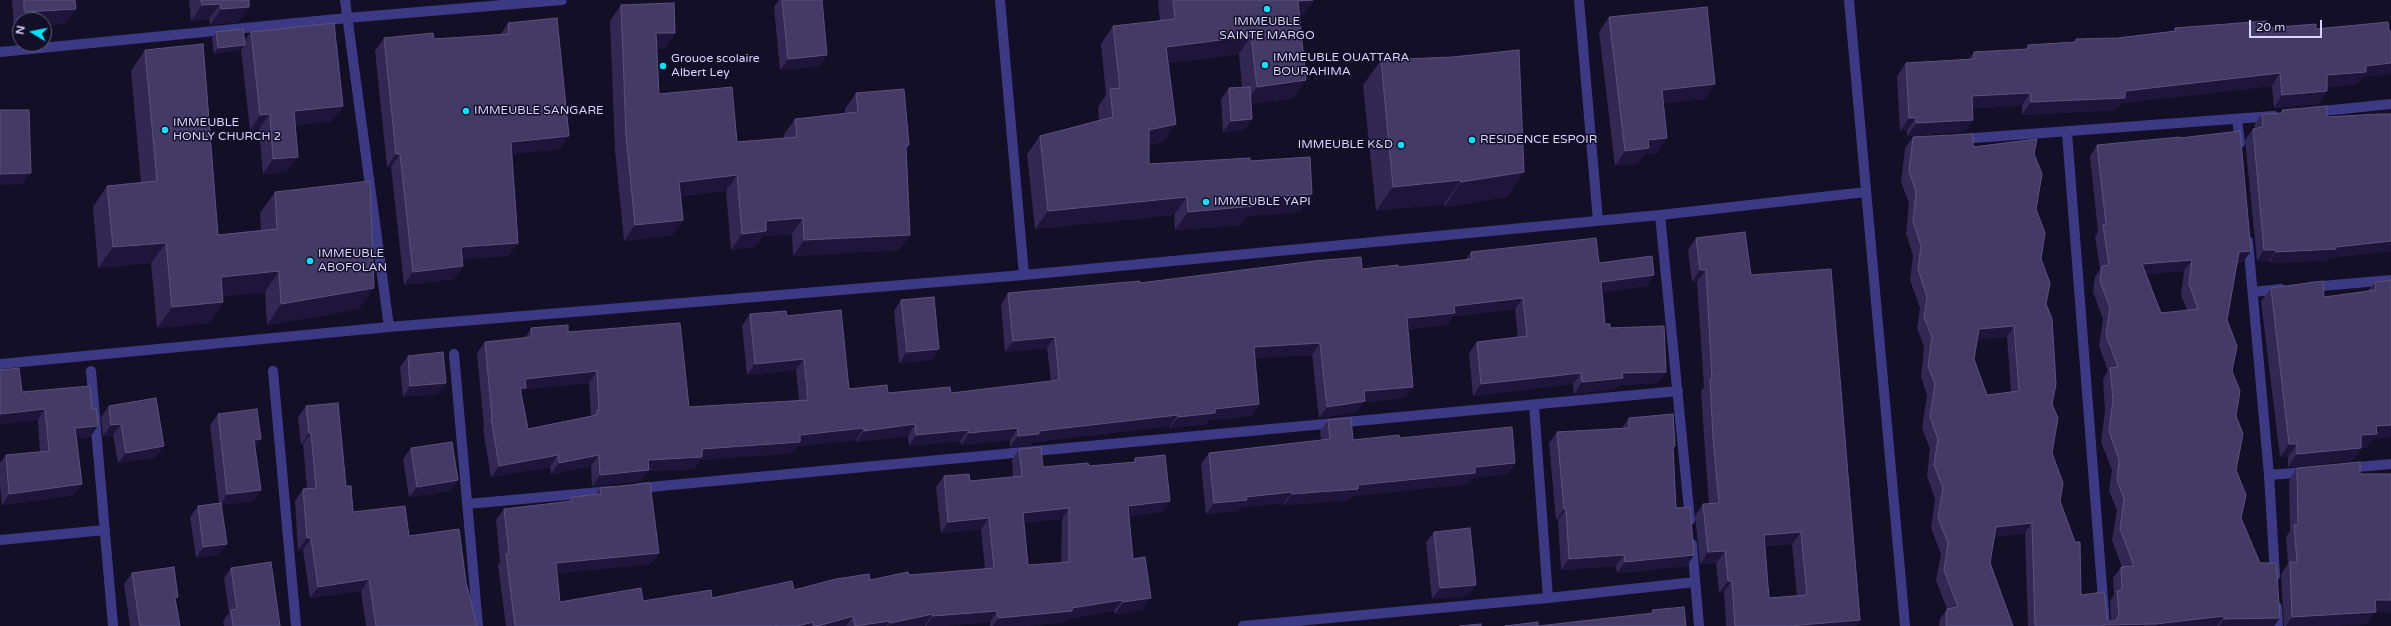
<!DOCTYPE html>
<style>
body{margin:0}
#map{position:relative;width:2391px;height:626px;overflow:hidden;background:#130f26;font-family:"Varela Round",sans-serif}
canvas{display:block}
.north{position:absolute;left:12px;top:12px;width:40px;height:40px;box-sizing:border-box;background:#130f26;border:1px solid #625e7d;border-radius:50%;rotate:280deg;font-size:11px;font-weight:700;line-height:16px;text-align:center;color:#d9d4ff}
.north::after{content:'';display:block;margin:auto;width:14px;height:18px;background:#00e5ff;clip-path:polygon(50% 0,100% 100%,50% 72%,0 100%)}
.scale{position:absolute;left:2249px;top:20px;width:73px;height:18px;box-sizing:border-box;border:2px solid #d9d4ff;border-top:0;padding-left:5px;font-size:12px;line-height:14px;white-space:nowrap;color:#d9d4ff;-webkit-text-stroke:3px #130f26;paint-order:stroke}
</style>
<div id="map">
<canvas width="2391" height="626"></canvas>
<div class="north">N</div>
<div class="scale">20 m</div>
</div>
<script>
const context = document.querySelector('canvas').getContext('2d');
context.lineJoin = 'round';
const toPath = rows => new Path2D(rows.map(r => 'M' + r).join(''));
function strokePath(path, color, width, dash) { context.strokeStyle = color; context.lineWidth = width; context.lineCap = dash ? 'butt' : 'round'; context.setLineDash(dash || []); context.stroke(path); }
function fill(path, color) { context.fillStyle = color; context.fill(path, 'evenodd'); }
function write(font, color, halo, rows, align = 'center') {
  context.font = font + ' "Varela Round",sans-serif'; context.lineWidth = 3; context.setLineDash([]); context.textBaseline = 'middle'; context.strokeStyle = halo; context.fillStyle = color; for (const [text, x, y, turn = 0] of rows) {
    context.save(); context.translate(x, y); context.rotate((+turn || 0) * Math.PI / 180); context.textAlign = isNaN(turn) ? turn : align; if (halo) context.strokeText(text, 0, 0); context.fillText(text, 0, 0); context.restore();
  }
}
const street = toPath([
 [345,0,389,327],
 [1000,0,1024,275],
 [1579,0,1598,221],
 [1849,0,1905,626],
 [0,52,347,18,562,0],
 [2313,112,2391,104],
 [2237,119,2240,143],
 [2067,133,2105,626],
 [1960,139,2274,116],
 [1660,215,1690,520],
 [2248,241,2269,475,2275,576],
 [2310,287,2391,280],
 [2253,292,2281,289],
 [454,354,478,626],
 [0,364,389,327,1024,275,1660,215,1866,192],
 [91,371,113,626],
 [273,371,296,626],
 [1534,405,1548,598],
 [2347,468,2391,464],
 [2269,475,2307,472],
 [639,488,1678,391],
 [467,504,611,491],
 [0,540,105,530],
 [1692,544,1699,626],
 [2277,607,2278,626],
 [1243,626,1548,598,1695,582]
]);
const wall = toPath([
 [12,0,75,0,76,9,65,24,44,25,44,20,20,20,20,27,14,27],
 [189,0,249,0,238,22,210,25,209,19,191,21],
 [779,0,822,0,820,66,780,70,774,7],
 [1158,0,1314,0,1301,18,1300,18,1294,98,1251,104,1252,119,1244,130,1223,132,1221,99,1229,88,1242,87,1239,54,1168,63,1164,142,1149,145,1149,164,1250,161,1312,194,1299,212,1247,216,1241,225,1175,230,1174,215,1035,229,1027,154,1040,136,1099,120,1098,107,1106,95,1101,44,1113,26,1160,21],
 [621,5,675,33,664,49,657,49,659,94,737,142,784,138,784,134,795,119,845,113,845,109,856,93,909,145,906,149,910,235,899,250,793,256,792,234,763,236,755,247,731,250,726,191,681,196,683,220,672,235,624,241,615,150,610,21],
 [1609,17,1705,99,1663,103,1657,153,1645,154,1638,163,1615,166,1599,32],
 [508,23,560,149,512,154,509,256,463,259,463,266,454,279,404,285,391,167,387,167,375,51,384,38,434,39,500,35],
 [2175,28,2316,29,2362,78,2358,84,2327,87,2327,91,2319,104,2274,108,2272,86,2121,103,2116,110,2022,115,2022,106,1973,108,1973,120,1964,132,1907,136,1907,131,1900,131,1897,76,1906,63,1969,59,1974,52,2026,49,2028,45,2074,43,2076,39,2118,38,2173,31],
 [216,32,244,41,251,32,343,106,332,121,295,125,287,172,263,174,259,129,250,130,241,50,214,54,212,38],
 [145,50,218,235,261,230,260,213,275,192,359,309,267,325,265,292,223,296,223,302,209,323,157,328,151,263,98,268,93,207,107,186,141,183,131,71],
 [1381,60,1524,172,1507,197,1444,207,1444,204,1376,211,1363,85],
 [2282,110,2327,117,2391,114,2391,251,2330,258,2329,260,2269,263,2269,261,2257,261,2245,140,2253,129,2255,128,2254,125,2262,114,2280,113],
 [1913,137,1973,147,2034,154,2036,209,2046,304,2052,404,2052,453,2060,501,2081,595,2110,621,2111,621,2110,601,2114,595,2113,578,2121,567,2122,567,2112,540,2117,510,2109,491,2112,470,2101,442,2105,411,2103,379,2108,371,2099,346,2103,319,2093,292,2095,277,2100,269,2095,236,2098,232,2090,156,2097,145,2180,138,2251,251,2243,262,2237,263,2227,320,2232,371,2236,416,2236,470,2241,518,2280,618,2274,626,2028,626,2025,533,1994,537,1990,563,2013,626,1939,626,1940,619,1947,609,1936,580,1941,554,1931,528,1935,499,1927,476,1930,449,1922,428,1927,395,1921,377,1924,347,1917,328,1920,308,1910,280,1913,256,1906,233,1909,203,1901,182,1905,148],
 [2184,271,2181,295,2187,310,2161,313,2146,274],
 [2007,337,2011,392,1987,395,1974,359,1977,339],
 [1696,238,1751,275,1860,620,1856,626,1726,626,1724,592,1719,593,1716,563,1700,564,1695,516,1703,504,1709,504,1705,450,1701,391,1704,387,1697,282,1692,282,1688,250],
 [1792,544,1797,595,1769,598,1765,546],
 [1471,252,1599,263,1647,286,1602,292,1605,324,1666,372,1658,383,1618,385,1615,389,1574,394,1573,384,1473,396,1469,353,1477,342,1518,337,1515,309,1453,316,1447,325,1408,329,1405,398,1364,402,1357,412,1319,418,1312,355,1255,358,1259,404,1252,416,1210,420,1207,424,1170,428,1170,426,1033,442,1031,445,1010,447,1010,440,961,445,960,441,909,446,908,436,856,442,856,440,798,446,793,453,700,460,694,469,648,471,641,481,592,486,591,466,551,474,550,467,491,477,483,429,484,427,477,353,485,342,525,338,531,328,568,332,689,407,799,401,796,370,747,375,742,326,750,314,787,316,849,389,888,393,951,393,1051,381,1047,348,1005,352,1001,305,1008,293,1140,283,1399,267,1465,260],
 [589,383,591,416,528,429,521,394,525,389],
 [2391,280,2391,437,2374,438,2367,447,2361,448,2352,461,2288,467,2288,457,2280,457,2261,301,2271,288,2324,297,2368,291,2375,282],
 [901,300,932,360,899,363,894,311],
 [408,356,446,383,438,394,403,397,400,367],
 [22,392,92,409,98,426,90,437,77,438,82,484,74,495,2,505,0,486,0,463,6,455,40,452,38,420],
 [109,406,156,457,118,463,113,435,103,436,101,417],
 [306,406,346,486,353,512,409,536,466,582,477,626,366,626,361,591,310,598,303,550,298,550,295,501,303,489,307,489,303,444,301,445,298,417],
 [218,414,255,448,261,490,253,501,221,505,219,555,196,558,190,517,198,506,219,503,210,425],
 [1629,418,1673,450,1676,508,1687,566,1617,573,1616,566,1561,570,1558,520,1556,520,1549,443,1557,432,1622,428],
 [1328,420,1353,440,1400,438,1515,463,1508,474,1472,478,1468,484,1353,496,1350,500,1284,505,1284,503,1241,507,1239,511,1206,514,1201,464,1209,453,1321,440,1320,431],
 [411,448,458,480,450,491,409,497,403,459],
 [1019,449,1043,467,1089,466,1133,462,1135,458,1170,501,1162,512,1129,516,1133,559,1143,609,1115,614,1114,611,1066,619,1064,622,1025,626,990,626,990,622,943,626,925,626,925,625,920,626,506,626,498,565,500,562,496,520,504,509,568,502,572,497,596,494,600,488,659,553,651,564,557,573,560,602,643,601,712,598,794,590,870,580,909,575,985,569,981,529,941,533,936,487,944,476,970,481,1013,477,1012,460],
 [1062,519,1061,563,1028,565,1024,523],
 [2297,468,2360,474,2375,612,2367,624,2331,626,2284,626,2281,574,2288,564,2286,537,2290,531,2289,480],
 [1434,532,1468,596,1432,599,1426,542],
 [231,568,280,626,224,626,223,621,229,613,224,578],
 [132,573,176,601,180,626,130,626,124,584]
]);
const shadedWall = toPath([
 [1314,0,1301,18,1286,19,1298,1],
 [220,4,209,19,191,21,202,5],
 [249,7,238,22,210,25,221,9],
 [76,9,65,24,44,25,44,20,20,20,20,27,14,27,24,12],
 [656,33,675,33,664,49,645,49],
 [1251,36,1239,54,1154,65,1166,47],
 [245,45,241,50,214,54,218,48],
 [827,55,820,66,780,70,788,59],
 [2391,63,2391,74,2362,78,2358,84,2318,88,2327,75,2366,66],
 [2280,73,2272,86,2121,103,2116,110,2022,115,2031,102,2125,91],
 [1306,80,1294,98,1244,105,1257,87],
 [1715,84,1705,99,1651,105,1662,90],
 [2327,91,2319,104,2274,108,2282,95],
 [2030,93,2022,106,1963,109,1972,96],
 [343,106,332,121,284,126,294,111],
 [270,114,259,129,250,130,260,115],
 [1909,118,1916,118,1907,131,1900,131],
 [1252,119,1244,130,1223,132,1231,121],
 [1973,120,1964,132,1907,136,1916,123],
 [1176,124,1164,142,1136,148,1149,130],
 [569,136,560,149,502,155,511,142],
 [1667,138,1657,153,1645,154,1638,163,1615,166,1625,151,1648,140],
 [396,154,400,154,391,167,387,167],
 [298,157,287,172,263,174,273,159],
 [1524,172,1507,197,1444,207,1461,182],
 [31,173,23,184,0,185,0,174],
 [737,175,726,191,668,197,679,182],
 [1461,180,1444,204,1376,211,1393,187],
 [1312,194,1299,212,1247,216,1241,225,1175,230,1188,212,1253,198],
 [1187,197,1174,215,1035,229,1048,211],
 [803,218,792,234,763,236,755,247,731,250,742,234,766,221],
 [683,220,672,235,624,241,635,225],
 [910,235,899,250,793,256,804,240],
 [2391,241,2391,251,2330,258,2329,260,2269,263,2276,252,2336,247],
 [166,243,151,263,98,268,113,247],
 [518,243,509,256,452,260,461,247],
 [2264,250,2276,250,2269,261,2257,261],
 [2251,251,2243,262,2232,263,2239,252],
 [2192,260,2184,271,2134,275,2142,264],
 [463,266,454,279,404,285,413,272],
 [1700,270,1706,270,1697,282,1692,282],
 [279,271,265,292,207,298,221,277],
 [1654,275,1647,286,1593,294,1601,282],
 [374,288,359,309,267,325,281,304],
 [1523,298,1515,309,1453,316,1447,325,1399,330,1407,318,1454,306],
 [223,302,209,323,157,328,172,307],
 [2014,326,2007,337,1971,340,1979,329],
 [1055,337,1047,348,1005,352,1013,341],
 [1320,343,1312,355,1246,359,1254,347],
 [939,349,932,360,899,363,907,352],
 [804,359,796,370,747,375,755,364],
 [597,371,589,383,525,389,518,399,512,399,525,379],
 [1666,372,1658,383,1618,385,1615,389,1574,394,1582,382,1622,373],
 [1581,373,1573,384,1473,396,1481,384],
 [446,383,438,394,403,397,410,386],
 [1413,387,1405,398,1364,402,1357,412,1319,418,1327,407,1364,391],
 [1259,404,1252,416,1210,420,1207,424,1170,428,1178,417,1215,409],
 [45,409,38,420,0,424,0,414],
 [1178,415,1170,426,1033,442,1031,445,1010,447,1018,436,1039,431],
 [121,424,113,435,103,436,111,425],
 [915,424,908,436,856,442,864,431],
 [2391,425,2391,437,2374,438,2367,447,2351,449,2361,435,2376,426],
 [98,426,90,437,68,439,75,428],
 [864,428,856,440,798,446,793,453,700,460,694,469,648,471,641,481,592,486,600,475,648,460,702,449,800,435],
 [1018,428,1010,440,961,445,969,433],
 [968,430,960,441,909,446,916,435],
 [309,433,311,433,303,444,301,445],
 [261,439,254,450,254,440],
 [2289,444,2297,444,2288,457,2280,457],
 [164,446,156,457,118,463,126,453],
 [2361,448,2352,461,2288,467,2297,454],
 [558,455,550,467,491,477,499,466],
 [599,455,591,466,551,474,559,463],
 [1515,463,1508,474,1472,478,1468,484,1353,496,1350,500,1284,505,1292,494,1358,485,1475,467],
 [458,480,450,491,409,497,417,487],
 [82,484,74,495,2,505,9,494],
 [261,490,253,501,220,505,227,494],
 [1292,492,1284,503,1241,507,1239,511,1206,514,1214,503,1246,497],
 [1170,501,1162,512,1120,517,1128,506],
 [1069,508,1062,519,1015,524,1023,513],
 [1564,509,1566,509,1558,520,1556,520],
 [989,518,981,529,941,533,948,522],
 [2032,523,2025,533,1988,538,1996,527],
 [1801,532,1792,544,1755,546,1764,535],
 [307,538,311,538,303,550,298,550],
 [227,544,219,555,196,558,203,547],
 [1725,551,1716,563,1700,564,1708,552],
 [659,553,651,564,548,574,556,563],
 [1624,555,1616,566,1561,570,1569,559],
 [1694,555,1687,566,1617,573,1625,562],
 [369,579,361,591,310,598,318,587],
 [1728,581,1732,581,1724,592,1719,593],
 [1476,585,1468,596,1432,599,1440,588],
 [1151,598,1143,609,1115,614,1123,602],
 [1122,600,1114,611,1066,619,1064,622,1025,626,993,626,998,618,1072,608],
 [2375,600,2391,600,2391,613,2375,612,2367,624,2331,626,2286,626,2292,617],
 [997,611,990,622,943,626,926,626,933,616],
 [933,614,925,625,920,626,888,626,890,623],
 [853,616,846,626,818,626],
 [2224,616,2217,626,2104,626,2104,625],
 [2280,618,2274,626,2219,626,2224,619],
 [1860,620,1856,626,1789,626],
 [890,621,886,626,855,626],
 [813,622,811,626,798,626]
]);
const building = toPath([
 [24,0,75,0,76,9,24,12,24,0],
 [201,0,249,0,249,7,221,9,220,4,202,5,201,0],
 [782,0,822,0,827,55,788,59,782,0],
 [1173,0,1313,0,1298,1,1306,80,1257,87,1251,36,1166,47,1176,124,1149,130,1149,164,1250,158,1250,161,1310,157,1312,194,1253,198,1254,206,1188,212,1187,197,1048,211,1040,136,1113,117,1110,89,1120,88,1113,26,1175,19,1173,0],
 [674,3,675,33,656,33,659,94,732,87,737,142,797,137,795,119,858,112,856,93,904,89,909,145,906,146,910,235,804,240,803,218,766,221,766,231,742,234,737,175,679,182,683,220,635,225,626,134,621,5,674,3],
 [1707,7,1715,84,1662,90,1667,138,1648,140,1649,148,1625,151,1609,17,1707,7],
 [557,18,569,136,511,142,518,243,461,247,463,266,413,272,400,154,396,154,384,38,433,33,434,39,509,34,508,23,557,18],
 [2266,21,2267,28,2316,24,2316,29,2388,22,2389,31,2391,31,2391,63,2366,66,2366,72,2327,75,2327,91,2282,95,2280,73,2125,91,2125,98,2031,102,2030,93,1972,96,1973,120,1916,123,1916,118,1909,118,1906,63,1974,59,1974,52,2028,49,2028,45,2076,42,2076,39,2118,38,2176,31,2175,28,2266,21],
 [334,23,343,106,294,111,298,157,273,159,270,114,260,115,251,32,334,23],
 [243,29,245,45,218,48,216,32,243,29],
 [203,44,218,235,277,229,275,192,370,181,374,288,281,304,279,271,221,277,223,302,172,307,166,243,113,247,107,186,157,181,145,50,203,44],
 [1519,50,1524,172,1461,182,1461,180,1393,187,1381,60,1453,57,1519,50],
 [1250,87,1252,119,1231,121,1229,88,1250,87],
 [2327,106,2327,117,2379,114,2391,114,2391,241,2336,247,2336,249,2276,252,2276,250,2264,250,2253,129,2263,127,2262,114,2283,113,2282,110,2327,106],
 [0,110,29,110,31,173,0,174,0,110],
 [2240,131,2251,251,2239,252,2227,320,2237,346,2232,371,2240,391,2236,416,2243,434,2236,470,2246,495,2241,518,2260,563,2276,563,2280,618,2224,619,2224,616,2156,624,2104,625,2104,626,2035,626,2032,523,1996,527,1990,563,2013,626,1946,626,1946,624,1947,609,1958,607,1944,570,1948,543,1938,518,1943,488,1934,465,1938,439,1930,417,1935,384,1928,366,1932,337,1924,317,1927,297,1918,269,1921,246,1913,222,1916,192,1909,171,1913,137,1973,134,1973,147,2037,139,2034,154,2042,174,2036,209,2045,233,2041,259,2050,283,2046,304,2052,319,2056,384,2052,404,2058,418,2052,453,2063,483,2060,501,2075,542,2080,542,2081,595,2104,592,2107,619,2110,621,2116,621,2119,615,2117,591,2122,590,2121,567,2134,566,2120,529,2124,499,2117,480,2119,460,2109,431,2113,400,2110,368,2118,367,2106,335,2110,308,2100,281,2102,266,2109,265,2103,225,2106,224,2097,145,2180,137,2180,138,2240,131],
 [2192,260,2189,284,2198,309,2161,313,2142,264,2192,260],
 [2014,326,2019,391,1987,395,1974,359,1979,329,2014,326],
 [1745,232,1751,275,1831,269,1860,620,1789,626,1735,626,1732,581,1728,581,1725,551,1708,552,1703,504,1719,503,1713,438,1710,379,1712,378,1706,270,1700,270,1696,238,1745,232],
 [1801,532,1807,595,1769,598,1764,535,1801,532],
 [1596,238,1599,263,1652,256,1654,275,1601,282,1605,324,1610,324,1610,328,1664,326,1666,372,1622,373,1623,378,1582,382,1581,373,1481,384,1477,342,1527,336,1523,298,1454,306,1455,313,1407,318,1413,387,1364,391,1365,401,1327,407,1320,343,1254,347,1259,404,1215,409,1215,413,1178,417,1178,415,1039,431,1039,434,1018,436,1018,428,969,433,968,430,916,435,915,424,864,431,864,428,800,435,800,442,702,449,702,457,648,460,649,470,600,475,599,455,559,463,558,455,499,466,491,418,492,417,485,342,532,337,531,328,568,325,568,332,680,323,689,407,808,400,804,359,755,364,750,314,786,311,787,316,841,310,849,389,887,385,888,393,950,387,951,393,1059,380,1055,337,1013,341,1008,293,1140,281,1140,283,1314,261,1361,257,1362,269,1398,265,1399,267,1472,259,1471,252,1596,238],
 [597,371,599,410,597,410,597,415,528,429,520,388,526,388,525,379,597,371],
 [2391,280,2391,425,2376,426,2377,434,2361,435,2361,448,2297,454,2297,444,2289,444,2271,288,2323,281,2324,297,2376,290,2375,282,2391,280],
 [934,297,939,349,907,352,901,300,934,297],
 [443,352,446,383,410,386,408,356,443,352],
 [19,368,22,392,90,386,92,409,96,408,98,426,75,428,82,484,9,494,6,455,49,451,45,409,0,414,0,370,19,368],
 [156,398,164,446,126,453,121,424,111,425,109,406,156,398],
 [338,403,346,486,351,486,353,512,405,506,409,536,459,529,466,582,477,626,376,626,369,579,318,587,311,538,307,538,303,489,316,488,311,433,309,433,306,406,338,403],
 [257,409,261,439,254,440,261,490,227,494,218,414,257,409],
 [1673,414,1675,446,1673,447,1676,508,1690,507,1694,555,1625,562,1624,555,1569,559,1566,509,1564,509,1557,432,1629,428,1629,418,1673,414],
 [1351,418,1353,440,1399,435,1400,438,1512,427,1515,463,1475,467,1475,473,1358,485,1358,489,1292,494,1292,492,1246,497,1247,500,1214,503,1209,453,1330,439,1328,420,1351,418],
 [452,442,458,480,417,487,411,448,452,442],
 [1041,447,1043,467,1088,463,1089,466,1136,462,1135,458,1165,455,1170,501,1128,506,1133,559,1145,557,1151,598,1123,602,1122,600,1072,608,1072,611,998,618,997,611,933,616,933,614,890,623,890,621,855,626,853,616,818,626,814,626,813,622,798,626,777,626,777,625,774,626,515,626,506,554,509,553,504,509,572,501,572,497,601,494,600,488,650,483,659,553,556,563,560,602,641,588,643,601,711,590,712,598,792,581,794,590,836,579,869,574,870,580,908,572,909,575,994,568,989,518,948,522,944,476,969,474,970,481,1022,476,1019,449,1041,447],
 [1069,508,1069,562,1028,565,1023,513,1069,508],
 [2360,462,2360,474,2391,474,2391,600,2375,600,2376,612,2292,617,2290,562,2297,562,2294,525,2298,525,2297,468,2360,462],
 [221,503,227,544,203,547,198,506,221,503],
 [1470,528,1476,585,1440,588,1434,532,1470,528],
 [271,562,280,626,233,626,231,610,237,609,231,568,271,562],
 [174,567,178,597,175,598,180,626,140,626,132,573,174,567],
 [1684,607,1686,626,1505,626,1538,622,1538,626,1653,613,1652,610,1684,607],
 [1481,624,1481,626,1459,626,1481,624]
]);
const markers = [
 [1267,9,4,"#00e5ff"],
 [1265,65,4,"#00e5ff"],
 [663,66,4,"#00e5ff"],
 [466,111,4,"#00e5ff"],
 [165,130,4,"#00e5ff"],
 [1472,140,4,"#00e5ff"],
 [1401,145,4,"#00e5ff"],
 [1206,202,4,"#00e5ff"],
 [310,261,4,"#00e5ff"]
];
const poiNames = [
 ["IMMEUBLE",1267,22,"center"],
 ["SAINTE MARGO",1267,36,"center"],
 ["IMMEUBLE OUATTARA",1273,58],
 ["BOURAHIMA",1273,72],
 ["Grouoe scolaire",671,59],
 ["Albert Ley",671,73],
 ["IMMEUBLE SANGARE",474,111],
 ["IMMEUBLE",173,123],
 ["HONLY CHURCH 2",173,137],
 ["RESIDENCE ESPOIR",1480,140],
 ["IMMEUBLE K&D",1393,145,"right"],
 ["IMMEUBLE YAPI",1214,202],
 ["IMMEUBLE",318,254],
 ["ABOFOLAN",318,268]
];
strokePath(street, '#3d3a85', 10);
fill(wall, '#312854');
fill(shadedWall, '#1d163a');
fill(building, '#433a66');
strokePath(building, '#5a527e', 1);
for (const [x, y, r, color] of markers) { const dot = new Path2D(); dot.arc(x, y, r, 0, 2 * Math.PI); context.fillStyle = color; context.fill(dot); strokePath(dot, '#130f26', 1.5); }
write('12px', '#d9d4ff', '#130f26', poiNames, 'left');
</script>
